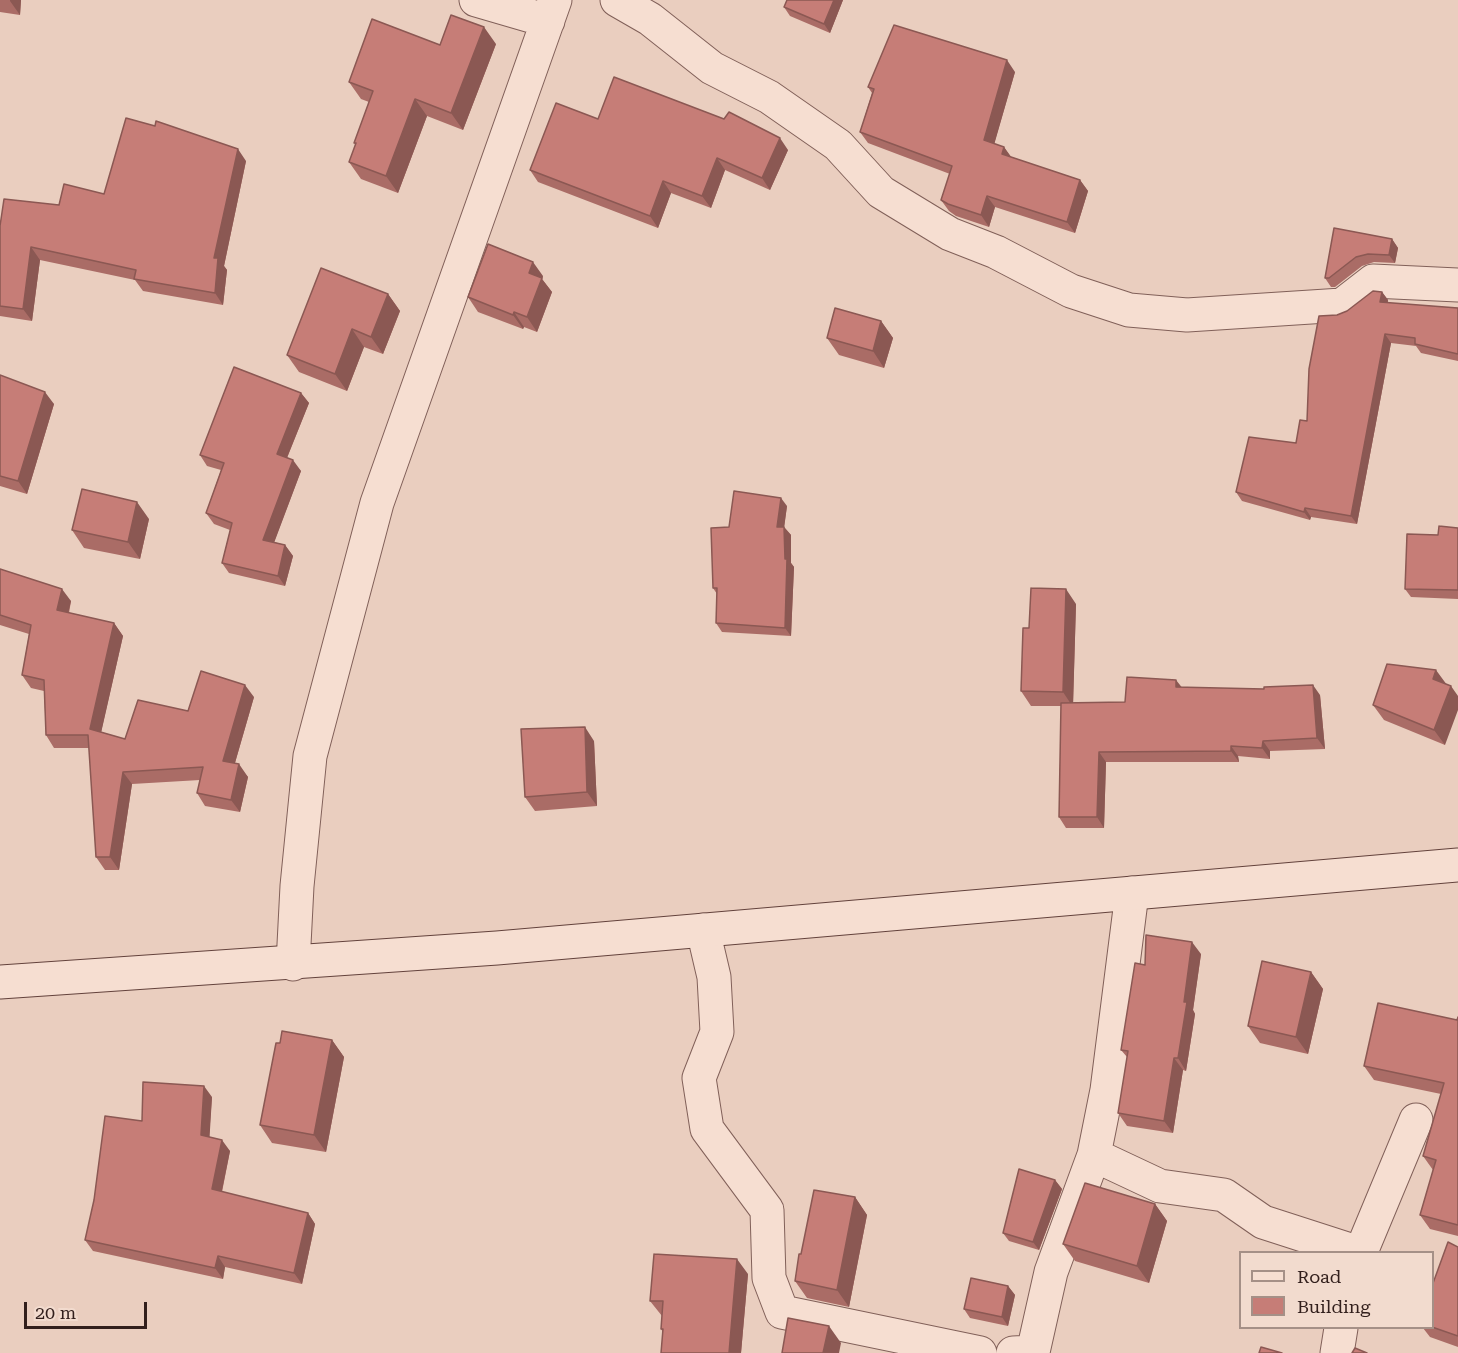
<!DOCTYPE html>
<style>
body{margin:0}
#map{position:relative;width:1458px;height:1353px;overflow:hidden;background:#eacebf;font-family:"Roboto Serif",serif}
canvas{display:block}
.legend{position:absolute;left:1239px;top:1251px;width:195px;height:78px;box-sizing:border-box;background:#f2dbce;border:2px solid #a59087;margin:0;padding:8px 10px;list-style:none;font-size:18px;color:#321f1c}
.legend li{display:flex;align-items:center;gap:12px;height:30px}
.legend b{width:30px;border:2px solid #a59087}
.scale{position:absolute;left:24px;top:1302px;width:123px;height:27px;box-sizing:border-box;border:3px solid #321f1c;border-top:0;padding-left:8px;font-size:18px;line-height:21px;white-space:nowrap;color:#321f1c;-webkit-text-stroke:4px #f2dbce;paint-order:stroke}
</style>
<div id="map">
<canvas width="1458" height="1353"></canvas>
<ul class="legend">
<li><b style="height:8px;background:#f6ded1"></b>Road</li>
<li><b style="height:16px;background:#c67d77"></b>Building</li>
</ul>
<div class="scale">20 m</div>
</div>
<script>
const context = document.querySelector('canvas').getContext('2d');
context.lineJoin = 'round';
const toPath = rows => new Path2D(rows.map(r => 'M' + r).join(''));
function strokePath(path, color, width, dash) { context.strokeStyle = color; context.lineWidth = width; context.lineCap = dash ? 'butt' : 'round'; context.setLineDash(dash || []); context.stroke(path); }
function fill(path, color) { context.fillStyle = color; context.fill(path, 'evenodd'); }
const minor = toPath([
 [476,0,548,21],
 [617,0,650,19,712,68,769,97,838,145,881,192,950,234,996,252,1071,291,1129,310,1187,315,1342,305,1373,281,1458,285],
 [1132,893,1107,1090,1094,1155,1160,1186,1224,1195,1263,1222,1356,1252],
 [703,930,714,977,717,1032,699,1078,707,1129,767,1210,769,1278,782,1312,980,1353],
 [293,964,297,886,310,756,377,503,555,0],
 [1361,1252,1416,1120],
 [1013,1353,1033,1352,1051,1272,1094,1155],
 [1337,1353,1341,1328]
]);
const secondary = toPath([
 [0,982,497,948,1458,865]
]);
const wall = toPath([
 [0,0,21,0,20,15,0,12],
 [787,0,843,0,830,33,790,16,784,7],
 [496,44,463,130,427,116,398,193,361,179,349,162,356,145,354,143,369,102,361,99,349,82,440,45],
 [1015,72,994,144,1004,147,1011,158,1080,180,1088,191,1075,233,995,207,989,227,956,216,949,211,941,200,950,174,868,143,860,132,872,93,868,87],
 [598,119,788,150,770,190,725,170,711,208,671,193,658,228,538,182,530,170],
 [246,161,224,266,227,270,223,305,143,291,135,280,40,260,32,321,0,316,0,226,59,205,104,194],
 [1334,228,1392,239,1398,248,1395,263,1374,262,1362,266,1335,287,1331,287,1325,278],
 [543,276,542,279,552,292,537,332,524,327,523,329,478,312,468,297],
 [1382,292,1388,300,1388,303,1458,308,1458,361,1421,353,1416,346,1391,343,1357,524,1311,517,1310,520,1242,501,1236,492,1296,443,1307,421,1337,315,1347,311],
 [388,294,400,311,383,354,364,347,347,391,299,372,287,355],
 [881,321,893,338,884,368,839,355,827,338],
 [0,375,54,404,27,494,0,486],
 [301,393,309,403,287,458,301,471,274,542,285,545,293,556,285,586,229,573,222,563,230,530,214,524,206,513,221,470,207,466,200,455],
 [787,506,784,527,791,535,791,563,794,567,791,636,722,632,716,623,717,594,713,588,729,527],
 [149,519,140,559,84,548,72,530],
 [1458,528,1458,599,1411,597,1405,589,1438,535],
 [0,569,71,601,69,613,114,623,123,636,101,732,125,739,188,711,254,697,235,763,248,777,240,812,205,806,197,793,200,780,132,784,119,870,105,870,96,857,89,748,54,748,46,735,44,691,31,688,22,675,29,634,0,625],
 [1076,604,1073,703,1125,702,1182,687,1320,695,1325,749,1270,751,1270,759,1238,756,1239,762,1106,762,1104,828,1066,828,1059,817,1061,706,1031,706,1021,691,1029,628],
 [1445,684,1445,745,1384,720,1373,705],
 [594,741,597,806,535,811,525,797],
 [1201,954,1193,1010,1195,1014,1186,1071,1183,1070,1173,1133,1127,1126,1118,1113,1127,1057,1121,1050,1145,965],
 [1311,972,1323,989,1308,1054,1260,1043,1248,1026],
 [1458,1017,1458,1236,1430,1229,1420,1215,1433,1170,1423,1156,1441,1094,1374,1080,1364,1066,1457,1020],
 [332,1040,344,1057,326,1152,272,1143,260,1125],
 [212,1097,209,1137,230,1151,222,1192,308,1213,315,1224,302,1284,225,1267,223,1279,93,1251,85,1240],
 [1055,1180,1062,1189,1039,1250,1009,1241,1003,1233],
 [855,1197,867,1215,849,1307,807,1298,795,1281,801,1254],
 [1155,1204,1167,1221,1149,1283,1075,1261,1063,1244],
 [1458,1247,1458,1347,1430,1337,1423,1328,1432,1328,1432,1286],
 [748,1274,741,1353,661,1353,663,1332,661,1329,662,1316,650,1301],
 [1008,1286,1015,1295,1008,1326,970,1318,964,1309]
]);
const shadedWall = toPath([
 [10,0,21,0,20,15,10,1],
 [834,0,843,0,830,33,824,24],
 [484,27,496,44,463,130,451,113],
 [1007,60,1015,72,992,152,984,140],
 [415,99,427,116,398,193,386,176],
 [780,138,788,150,770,190,762,178],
 [1004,147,1012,158,1002,154],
 [238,149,246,161,224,266,227,270,223,305,215,293,214,258],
 [717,158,725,170,711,208,702,196],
 [1080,180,1088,191,1075,233,1067,222],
 [663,181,671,193,658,228,650,216],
 [987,196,995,207,989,227,981,215],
 [1392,239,1398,248,1395,263,1389,255],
 [31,247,40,260,32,321,23,309],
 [533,262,543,276,542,279,552,292,537,332,527,317,529,273],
 [1382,292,1388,300,1386,311,1380,302],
 [388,294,400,311,383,354,371,337],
 [514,312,524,327,523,329,513,315],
 [881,321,893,338,884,368,873,351],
 [352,329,364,347,347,391,335,374],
 [1385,334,1391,343,1357,524,1351,516],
 [45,392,54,404,27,494,18,481],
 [301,393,309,403,284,465,277,454],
 [293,460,301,471,271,551,263,540],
 [781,498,787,506,783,536,777,527],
 [137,502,149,519,140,559,128,542],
 [1305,508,1311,517,1310,520,1304,512],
 [784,527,791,535,791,563,794,567,791,636,785,628],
 [285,545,293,556,285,586,278,576],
 [62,589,71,601,66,623,57,610],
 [1066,589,1076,604,1073,707,1063,692],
 [114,623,123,636,99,742,90,729],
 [1436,670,1447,685,1433,679],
 [1176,680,1184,690,1176,687],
 [245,685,254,697,232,773,223,761],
 [1313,685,1320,695,1325,749,1317,738],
 [1451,686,1458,696,1458,710,1445,745,1434,730],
 [585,727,594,741,597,806,587,792],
 [1263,741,1270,751,1270,759,1262,748],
 [1231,746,1238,756,1239,762,1231,751],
 [1099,752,1106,762,1104,828,1097,817],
 [239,764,248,777,240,812,231,800],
 [123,772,132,784,119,870,110,857],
 [1192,942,1201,954,1193,1010,1195,1014,1186,1071,1178,1058,1184,1002],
 [1311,972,1323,989,1308,1054,1296,1037],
 [332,1040,344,1057,326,1152,314,1135],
 [1174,1058,1183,1070,1173,1133,1164,1121],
 [204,1086,212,1097,209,1146,201,1135],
 [222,1140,230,1151,220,1200,212,1189],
 [1055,1180,1062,1189,1039,1250,1033,1242],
 [855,1197,867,1215,849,1307,837,1290],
 [1155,1204,1167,1221,1149,1283,1137,1266],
 [308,1213,315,1224,302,1284,294,1273],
 [218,1256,225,1267,223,1279,215,1268],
 [737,1259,748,1274,741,1353,729,1353],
 [1008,1286,1015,1295,1008,1326,1002,1317],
 [829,1326,841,1343,839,1353,823,1353]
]);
const building = toPath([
 [787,0,834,0,824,24,784,7,787,0],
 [451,15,484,27,451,113,415,99,386,176,349,162,356,143,354,143,373,91,349,82,372,19,440,45,451,15],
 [894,25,1007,60,984,140,1004,147,1002,154,1080,180,1067,222,987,196,981,215,948,204,941,200,952,166,860,132,874,89,868,87,894,25],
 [614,77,724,119,729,112,780,138,762,178,717,158,702,196,663,181,650,216,530,170,556,103,598,119,614,77],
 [126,118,155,126,156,121,238,149,214,258,218,258,215,293,134,279,136,270,31,247,23,309,0,306,0,226,4,199,59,205,64,184,104,194,126,118],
 [1334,228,1392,239,1389,255,1368,254,1356,257,1329,278,1325,278,1334,228],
 [488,244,533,262,529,273,542,278,527,317,514,312,513,315,468,297,488,244],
 [321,268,388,294,371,337,352,329,335,374,287,355,321,268],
 [1373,291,1382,292,1380,302,1458,308,1458,354,1415,344,1415,338,1385,334,1351,516,1305,508,1304,512,1236,492,1249,437,1296,443,1300,420,1307,421,1309,369,1319,316,1337,315,1347,311,1373,291],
 [835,308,881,321,873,351,827,338,835,308],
 [234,367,301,393,277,454,293,460,263,540,285,545,278,576,222,563,232,523,206,513,224,463,200,455,234,367],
 [0,375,45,392,18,481,0,476,0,375],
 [82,489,137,502,128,542,72,530,82,489],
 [734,491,781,498,777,527,784,527,785,559,787,559,785,628,716,623,717,588,713,588,711,528,729,527,734,491],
 [1439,526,1458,528,1458,590,1405,589,1407,534,1438,535,1439,526],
 [0,569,62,589,57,610,114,623,90,729,125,739,138,700,188,711,201,671,245,685,223,761,239,764,231,800,197,793,203,767,123,772,110,857,96,857,88,735,46,735,44,680,22,675,31,625,0,615,0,569],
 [1031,588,1066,589,1063,692,1021,691,1023,628,1029,628,1031,588],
 [1387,664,1436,670,1433,679,1451,686,1434,730,1373,705,1387,664],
 [1127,677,1176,680,1176,687,1264,689,1264,687,1313,685,1317,738,1263,741,1262,748,1231,746,1231,751,1099,752,1097,817,1059,817,1061,703,1125,702,1127,677],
 [585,727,587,792,525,797,521,729,585,727],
 [1146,935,1192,942,1184,1002,1187,1002,1178,1058,1174,1058,1164,1121,1118,1113,1128,1051,1121,1050,1135,963,1145,965,1146,935],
 [1262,961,1311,972,1296,1037,1248,1026,1262,961],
 [1378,1003,1457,1020,1458,1017,1458,1225,1420,1215,1436,1160,1423,1156,1444,1083,1364,1066,1378,1003],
 [282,1031,332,1040,314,1135,260,1125,276,1043,280,1043,282,1031],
 [143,1082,204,1086,201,1135,222,1140,212,1189,308,1213,294,1273,218,1256,215,1268,85,1240,94,1200,105,1116,142,1121,143,1082],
 [1019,1169,1055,1180,1033,1242,1003,1233,1019,1169],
 [1085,1183,1155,1204,1137,1266,1063,1244,1085,1183],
 [814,1190,855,1197,837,1290,795,1281,799,1254,801,1254,814,1190],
 [1448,1242,1458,1247,1458,1336,1432,1327,1432,1286,1448,1242],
 [654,1254,737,1259,729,1353,661,1353,663,1329,661,1329,663,1301,650,1301,654,1254],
 [971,1278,1008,1286,1002,1317,964,1309,971,1278],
 [788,1318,829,1326,823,1353,782,1353,788,1318],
 [1261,1347,1282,1353,1259,1353,1261,1347],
 [1355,1348,1367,1353,1352,1353,1355,1348]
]);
strokePath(minor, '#816059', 35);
strokePath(secondary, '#63423c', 35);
strokePath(minor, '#f6ded1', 33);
strokePath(secondary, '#f6ded1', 33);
fill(wall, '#aa6c66');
fill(shadedWall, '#8b5853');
fill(building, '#c67d77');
strokePath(building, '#8b5853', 1.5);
</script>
